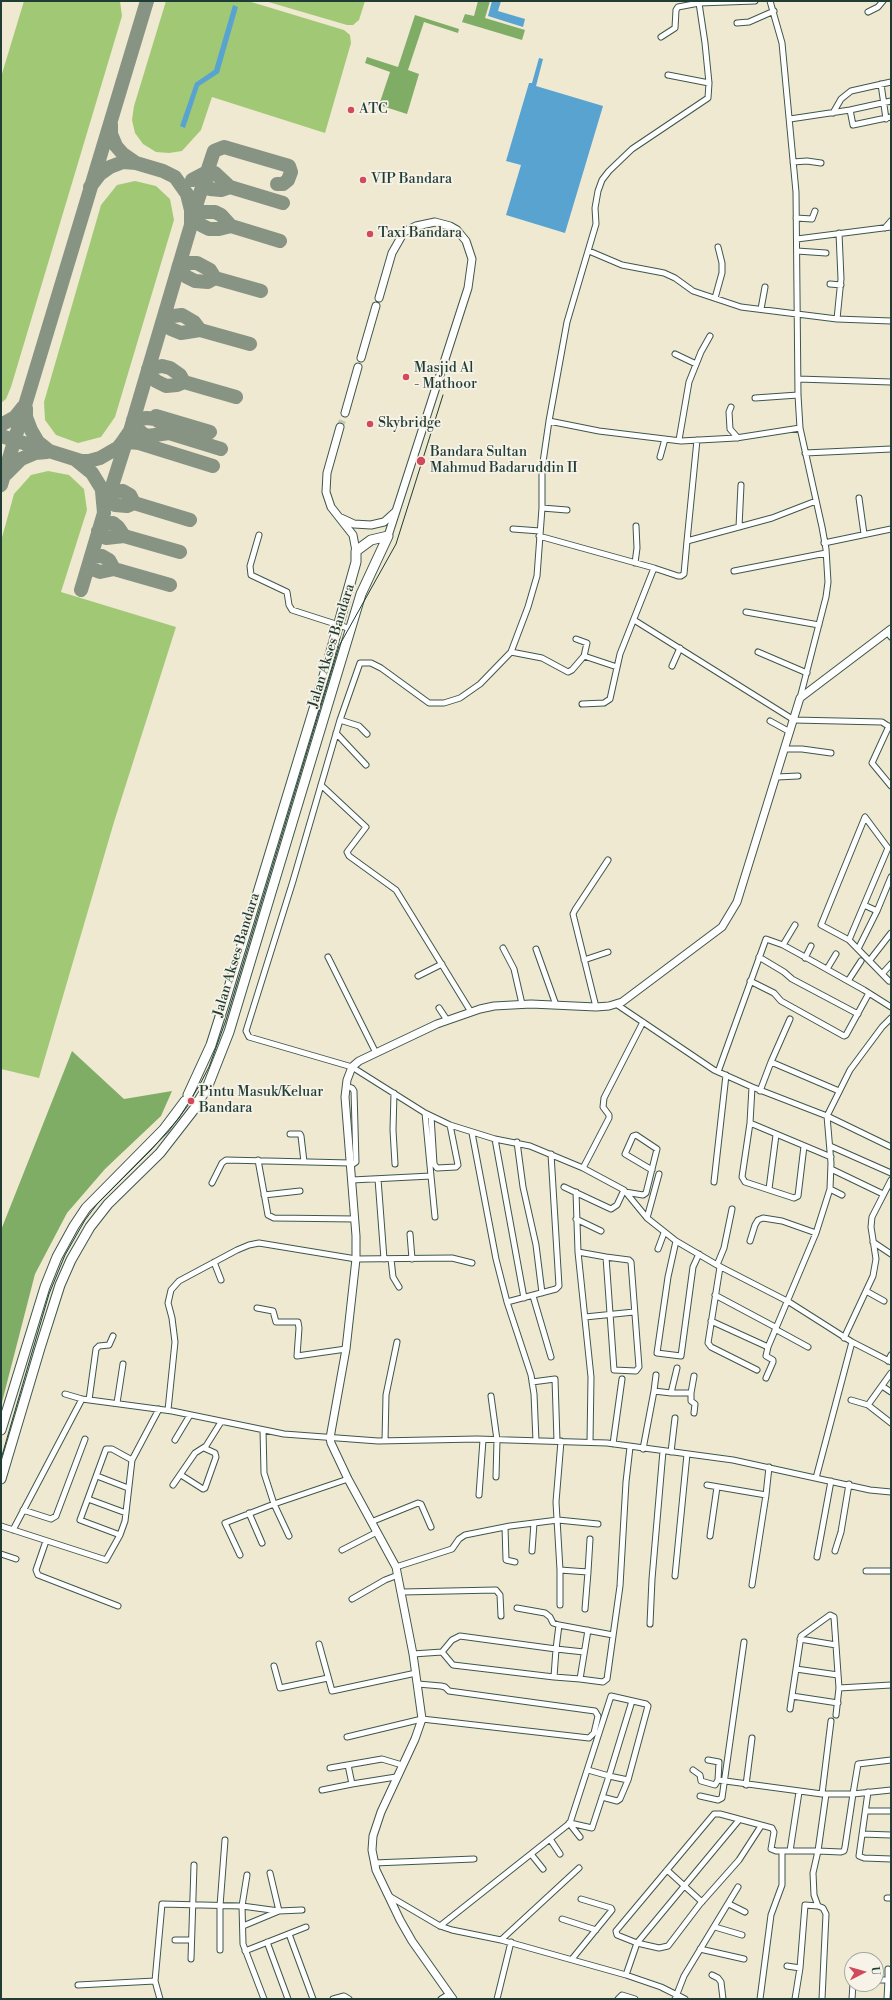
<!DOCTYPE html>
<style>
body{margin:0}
#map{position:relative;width:892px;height:2000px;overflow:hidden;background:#efe9d2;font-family:"Libre Bodoni",serif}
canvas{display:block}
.frame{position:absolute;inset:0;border:2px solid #1f3d34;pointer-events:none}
.north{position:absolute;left:844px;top:1952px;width:40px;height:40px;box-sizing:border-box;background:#f7f3e8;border:1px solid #a1aaa0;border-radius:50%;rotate:84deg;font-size:11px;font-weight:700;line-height:16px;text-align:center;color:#1f3d34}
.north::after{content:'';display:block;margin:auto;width:14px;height:18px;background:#d1495b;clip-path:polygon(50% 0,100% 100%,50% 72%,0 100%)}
</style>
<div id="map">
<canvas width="892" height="2000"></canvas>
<div class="frame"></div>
<div class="north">U</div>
</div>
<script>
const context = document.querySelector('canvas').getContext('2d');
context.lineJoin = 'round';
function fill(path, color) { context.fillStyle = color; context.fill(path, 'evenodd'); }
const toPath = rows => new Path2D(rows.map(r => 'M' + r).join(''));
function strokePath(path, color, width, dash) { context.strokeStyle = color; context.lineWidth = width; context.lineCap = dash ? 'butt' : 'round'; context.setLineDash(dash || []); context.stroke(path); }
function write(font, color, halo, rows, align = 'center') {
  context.font = font + ' "Libre Bodoni",serif'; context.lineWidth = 3.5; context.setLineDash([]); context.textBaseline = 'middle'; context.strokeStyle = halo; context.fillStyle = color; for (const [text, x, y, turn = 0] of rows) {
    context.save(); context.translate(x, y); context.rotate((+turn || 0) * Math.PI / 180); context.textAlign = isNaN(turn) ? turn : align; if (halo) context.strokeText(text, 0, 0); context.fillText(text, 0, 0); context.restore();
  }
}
const green = toPath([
 [24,1,120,1,122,16,11,387,6,399,1,403,1,77],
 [166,1,248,1,344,30,350,35,351,43,325,133,212,97,201,130,182,151,169,153,156,152,143,144,135,133,132,120,134,106],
 [265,1,365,1,359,20,353,25,347,25],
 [135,181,156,186,170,199,174,220,115,417,101,437,78,443,56,435,45,420,44,402,101,205,117,185],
 [48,471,69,475,84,489,87,510,61,592,176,627,114,822,39,1078,1,1069,1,541,14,494,31,475]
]);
const forest = toPath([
 [478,1,490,1,485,18,525,30,522,40,462,22,465,14,474,16],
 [415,15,459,29,458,33,424,22,408,70,419,74,407,114,379,105,390,72,365,63,367,57,398,67],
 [72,1051,124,1099,172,1091,161,1116,105,1169,67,1213,35,1274,1,1406,1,1230]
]);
const water = toPath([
 [492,1,501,1,498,11,525,19,523,27,488,16],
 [233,5,238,7,219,73,199,86,185,128,180,126,195,83,214,70],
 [539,58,543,59,536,86,603,106,565,233,506,215,521,165,506,161,529,83,532,83]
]);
const taxiway = toPath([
 [111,124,111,134,116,146,123,154,136,163],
 [201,178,210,189,221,190,230,187],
 [199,179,215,173,230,187,283,203],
 [192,180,207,172,214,151,224,147,289,166,291,172,288,180,283,184,277,184],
 [193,215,207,172],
 [231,226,221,215,215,212,205,212,193,214,201,225,209,229,219,229,231,226,280,241],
 [179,265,189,263,197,263,210,270,215,278,261,291],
 [178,268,187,277,195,281,208,282,215,278],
 [164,317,182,315,194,322,200,330,250,344],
 [163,320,171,329,181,333,200,330],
 [148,369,162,366,170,368,180,375,184,382,236,397],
 [147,373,156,381,166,386,177,385,184,382],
 [26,408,26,417,31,430,38,442,48,450],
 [156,416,210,432],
 [133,420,147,418,155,419,163,424,169,433,221,449],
 [132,424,143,434,148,436,169,433],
 [1,425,15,417,23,407],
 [1,436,81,461,89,461,100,458,119,447,130,431,191,225,191,210,187,194,175,177,163,171,136,163,123,162,110,167,100,174,90,187],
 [120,445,129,442,139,443,213,466],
 [76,460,92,473,108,499,115,505,127,506,134,503,190,520],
 [6,474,21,459,35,453,47,452],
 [1,485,147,1],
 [110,492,123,491,130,495,134,503],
 [106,505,127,439],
 [101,524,113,523,118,527,124,536,180,552],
 [98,531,106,538,124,536],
 [91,557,102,556,109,560,114,569,170,585],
 [89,564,92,569,100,572,114,569],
 [81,590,104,513,102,491]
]);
const secondaryTunnel = toPath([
 [340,427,343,419]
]);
const street = toPath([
 [770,1,782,43,796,192,798,395,800,428,822,527,826,549,828,582,826,597,800,698],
 [699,3,705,43,709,83,708,98,632,149,609,171,602,180,598,191,595,208,596,224,567,322,549,421,542,469,542,508,537,576,528,607,511,652,480,684,460,698,444,703,429,703,381,668,371,663,360,663,340,720,293,881,246,1031,249,1037,352,1067,425,1113,450,1125,495,1139,530,1146,583,1168,624,1190,647,1218,676,1241,717,1265,789,1302,852,1342,891,1362],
 [868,12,878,7,883,1],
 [737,23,749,22,774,11],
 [661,37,675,28,676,10,678,7,699,3,755,1],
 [668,75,709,83],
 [881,84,886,119],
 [850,110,853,125,891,117],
 [833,113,841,99,851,91,891,82],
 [790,119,850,110,891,101],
 [793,162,807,161,821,163],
 [796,218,812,219,815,211],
 [885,228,891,221],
 [797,239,891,227],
 [589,251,622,265,664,273,675,278,693,291,741,307,837,319,891,321],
 [797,251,826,253],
 [830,284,841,285],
 [715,298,722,273,722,263,718,247],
 [761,309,765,287],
 [837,319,841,279,839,233],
 [675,354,696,364],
 [798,379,891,382],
 [755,398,798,395],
 [731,407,729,412,730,429,738,438],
 [549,421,599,431,681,441,736,438,800,428],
 [679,440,689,382,701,352,710,336],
 [805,453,891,449],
 [660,457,665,439],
 [859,498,864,534],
 [542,508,567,510],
 [739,527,741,485],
 [513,529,540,531],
 [259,535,250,566,251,575,287,592,289,605,292,610,351,629],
 [539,536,654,568],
 [687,541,697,440],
 [824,543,891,529],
 [635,563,637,548,636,526],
 [734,571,826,553],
 [746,612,819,625],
 [634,620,794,720,882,722,891,728],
 [887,632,891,637],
 [576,639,587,643,584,656],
 [511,652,542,658,568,672,572,670,584,656,617,667],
 [758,652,807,673],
 [672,666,680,648],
 [582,704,604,703,610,699,620,654,654,568,678,576,681,576,684,574,687,541,772,518,816,501],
 [340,720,359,726,367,734],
 [770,721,790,732],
 [889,726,872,763,891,786],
 [336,733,366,765],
 [785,749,802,749,831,753],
 [777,777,798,776],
 [321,785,366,827,347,852,349,856,396,890,471,1012],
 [864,905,877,911],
 [849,940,888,848,865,817,821,925,849,940,889,981],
 [783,945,795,925],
 [503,948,514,969,522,1004],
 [536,949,556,1005],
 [858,949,877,911,891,877],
 [328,957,376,1053],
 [759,957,784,972,792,979,858,1014],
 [805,958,811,946],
 [584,960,608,952],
 [870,960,891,933],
 [827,969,836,954],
 [882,974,891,964],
 [418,976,442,964],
 [750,981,774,993,781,1001,844,1036,846,1035,869,993],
 [848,981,861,961],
 [616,1004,714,1070,752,1087,750,1123,831,1157],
 [596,1007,573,914,575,910,608,860],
 [439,1008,447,1020],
 [771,1062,790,1019],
 [718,1072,766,939,783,945,814,962,864,990,891,1007],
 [346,1086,352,1088,354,1091,356,1162,350,1166],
 [752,1087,827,1116,891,1147],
 [760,1091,771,1062,839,1091],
 [394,1093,393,1130,395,1164],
 [431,1116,434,1164,437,1168,456,1167,458,1165,450,1125],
 [750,1123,742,1177,745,1182,794,1198,798,1196,804,1146],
 [472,1133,496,1259,507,1302,531,1375,534,1394,536,1441],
 [290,1134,300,1134,301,1136,304,1162],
 [495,1139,524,1298],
 [517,1142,523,1187,536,1245,542,1293],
 [830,1146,891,1173],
 [258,1160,268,1215,274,1218,355,1219],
 [583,1168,609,1118,609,1115,603,1107,604,1098,643,1022],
 [831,1169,883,1194],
 [431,1176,435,1217],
 [378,1179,384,1259],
 [352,1180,431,1176,425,1113],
 [714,1182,726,1075],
 [212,1183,222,1163,226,1160,350,1163],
 [564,1187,611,1209,617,1205,624,1190],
 [769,1189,776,1135],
 [830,1189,842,1195],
 [576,1192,578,1252,591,1377,590,1442],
 [625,1192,643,1195,646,1193,657,1149,636,1135,633,1136,625,1154,652,1170],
 [264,1195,300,1191],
 [647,1218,659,1174],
 [576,1219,601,1231],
 [410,1234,412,1259],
 [676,1241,668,1277,657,1353,681,1356,693,1267,699,1254],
 [750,1241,755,1225,758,1220,763,1218,782,1221,816,1233],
 [873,1242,891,1254],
 [658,1249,664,1233],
 [578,1252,606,1257,629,1260,631,1262,639,1367,636,1371,614,1370,606,1257],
 [391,1259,393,1277,399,1287],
 [214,1262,221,1280],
 [717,1265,724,1248,732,1209],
 [720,1267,708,1343,711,1347,757,1370],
 [866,1291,884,1301],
 [715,1295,775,1327],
 [533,1296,551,1357],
 [507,1302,556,1289,559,1286,551,1154],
 [257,1308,273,1311,276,1322,298,1322,299,1328,297,1356,346,1349],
 [585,1317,634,1312],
 [711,1321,768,1347],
 [775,1329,808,1347],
 [844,1338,873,1276,876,1259,871,1227,872,1217,891,1180],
 [888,1361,891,1355],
 [766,1378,773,1362,773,1360,766,1356,768,1347,816,1233,830,1189,831,1163,827,1116,850,1070,882,1027,891,1018],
 [532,1382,555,1379,557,1441],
 [882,1386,891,1392],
 [654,1391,656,1375],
 [671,1393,691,1393,694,1376],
 [691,1393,691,1401,695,1404,694,1413],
 [65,1394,82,1399,172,1411,284,1434,378,1441,477,1439,607,1443,733,1460,870,1490,891,1492],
 [491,1396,497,1440,496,1477],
 [89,1400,96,1349,99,1346,109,1345,113,1336],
 [851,1400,868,1405,891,1373],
 [117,1403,123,1364],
 [868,1405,891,1423],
 [168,1410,175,1342,172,1318,168,1303,171,1290,179,1281,237,1250,249,1245,259,1243,356,1259,452,1258,472,1263],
 [175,1440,190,1415],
 [385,1441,386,1395,397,1342],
 [561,1441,556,1502,560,1570,588,1572,585,1609],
 [613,1444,622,1379],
 [643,1449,654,1391,671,1393,677,1368],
 [671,1452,675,1418],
 [181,1475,203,1489,205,1488,216,1457,215,1453,204,1448],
 [97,1476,128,1488],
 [816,1478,852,1342],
 [173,1485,195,1453,206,1446,221,1422],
 [707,1485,766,1495,752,1585],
 [479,1495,483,1440],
 [766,1495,769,1467],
 [88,1499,126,1513],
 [23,1510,51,1519,56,1516,85,1439],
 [249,1513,262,1543],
 [371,1522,418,1503,421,1504,431,1527],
 [1,1526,106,1560,120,1535,125,1521,132,1460,159,1409],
 [505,1527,506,1560,515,1562],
 [13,1530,82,1399],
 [120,1535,80,1520,106,1449,112,1449,132,1460],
 [289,1536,274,1504,348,1479],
 [710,1536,717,1487],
 [46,1541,36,1570,38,1575,118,1606],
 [342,1550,377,1532],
 [532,1551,534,1523],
 [835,1551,841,1532,849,1484],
 [1,1554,16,1559],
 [240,1555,225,1523,274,1504,264,1473,263,1430],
 [817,1557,831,1481],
 [396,1567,452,1549,459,1539,465,1535,510,1526,558,1520,598,1524],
 [560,1570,560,1605],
 [866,1571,891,1571],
 [588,1572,590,1539],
 [675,1576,687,1454],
 [402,1592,496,1590,500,1595,501,1616],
 [352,1599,385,1580,398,1575],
 [517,1608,545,1613,550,1617,553,1623,559,1625],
 [650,1624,652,1579,663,1451],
 [800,1639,836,1645],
 [319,1644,332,1691,416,1673],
 [442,1652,453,1665,554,1677,556,1649,584,1652],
 [413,1654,442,1652,452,1640,460,1636,556,1649,559,1625,613,1635],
 [274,1666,280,1688,328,1678],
 [554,1677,580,1679,588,1630],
 [580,1679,603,1682,607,1679,620,1586,626,1482,630,1447],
 [839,1688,891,1685],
 [792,1696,838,1703],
 [790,1709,796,1669],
 [836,1715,839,1688,834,1617,830,1615,801,1636,796,1669,838,1675],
 [347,1737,422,1719,589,1738,594,1733,598,1716,595,1711,449,1691,445,1687,441,1686,418,1684],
 [708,1760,719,1762,718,1780,822,1794,831,1721],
 [330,1768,382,1759,402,1765],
 [693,1770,700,1775,701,1781,715,1785,718,1780],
 [352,1784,396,1777],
 [746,1785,752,1738],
 [322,1790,352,1784,348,1765],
 [868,1792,859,1856,864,1858,891,1859],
 [823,1794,853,1794,858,1764,891,1760],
 [826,1794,818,1851,841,1852,844,1851,845,1847,853,1794,891,1790],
 [700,1796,718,1800,722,1798,744,1642],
 [602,1797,617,1801,620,1799,628,1780],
 [866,1811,891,1811],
 [739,1820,637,1943,659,1948,668,1946,700,1904,739,1860,761,1826],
 [569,1823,580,1837],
 [570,1823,592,1828,609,1776,588,1770],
 [862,1834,891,1835],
 [550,1839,560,1854],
 [790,1851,799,1792],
 [531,1854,543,1869],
 [374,1863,474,1859],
 [667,1870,702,1902],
 [247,1875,242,1906,243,1944,264,1999],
 [389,1896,440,1926,452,1930,501,1940,626,1975,661,1987,685,1999],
 [887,1898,891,1898],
 [729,1904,745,1912],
 [562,1919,596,1930],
 [243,1926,279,1911,270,1873],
 [440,1926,570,1823,611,1696,646,1704,648,1706,628,1780,609,1776,632,1701],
 [715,1927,742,1935],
 [289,1934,313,1999],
 [175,1940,191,1940],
 [501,1940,579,1868],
 [267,1942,288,1999],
 [700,1949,744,1959],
 [220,1950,220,1906,225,1840],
 [245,1951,306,1927],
 [191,1959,194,1865],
 [572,1959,612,1910,611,1908,581,1899],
 [787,1966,800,1968],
 [626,1975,637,1943,617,1935,616,1931,714,1814,720,1814,772,1828,774,1832,771,1849,776,1851,818,1851,813,1873,814,1895,818,1906,823,1908,826,1914,822,1999],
 [712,1975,718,1978,721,1982,723,1999],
 [876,1980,888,1980,888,1969],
 [78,1985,155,1981],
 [160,1999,155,1981,162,1904,242,1906,279,1911,302,1910],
 [333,1999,344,1996,349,1999],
 [441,1999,449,1994],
 [497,1999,511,1942],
 [618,1999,622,1995,635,1999],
 [675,1999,684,1976,738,1887],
 [760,1999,771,1915,782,1885,782,1851],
 [795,1999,800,1968,805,1905,818,1906],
 [852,1999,853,1984],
 [887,1999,888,1980,890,1980]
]);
const secondary = toPath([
 [379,298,392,253,404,232,416,226,435,222,450,226,457,230,466,241,472,259,468,288,388,536],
 [361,358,376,306],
 [345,413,358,367],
 [340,427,327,473,326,492,331,507,353,535,356,551],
 [341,518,354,524,371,525,384,522,395,512],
 [453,1999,412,1941,400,1920,376,1870,372,1850,373,1836,381,1812,415,1739,422,1719,413,1654,396,1567,348,1479,331,1443,330,1438,346,1349,356,1259,356,1236,345,1097,347,1080,352,1067,359,1061,437,1024,480,1009,494,1006,531,1004,596,1007,609,1006,622,1002,722,927,737,902,800,698,891,629]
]);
const highway = toPath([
 [188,1095,211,1045,224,1004,327,666,356,562,356,551,371,540,388,536],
 [198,1102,207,1088,229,1032,361,594,388,536],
 [1,1430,45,1287,57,1257,74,1226,86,1208,164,1129,185,1101],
 [1,1479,40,1348,60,1285,71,1260,90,1227,108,1204,160,1153,195,1108]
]);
const tram = toPath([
 [1,1459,49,1294,65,1255,85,1220,97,1204,151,1150,179,1118,199,1086,209,1067,226,1020,339,646,396,544,443,395]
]);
const markers = [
 [351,110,4,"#d1495b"],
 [363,180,4,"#d1495b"],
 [370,234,4,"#d1495b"],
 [406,377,4,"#d1495b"],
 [370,424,4,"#d1495b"],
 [421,461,5,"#d1495b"],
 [191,1101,4,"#d1495b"]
];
const poiNames = [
 ["ATC",359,110],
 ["VIP Bandara",371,180],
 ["Taxi Bandara",378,234],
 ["Masjid Al",414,369],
 ["- Mathoor",414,385],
 ["Skybridge",378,424],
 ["Bandara Sultan",430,453],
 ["Mahmud Badaruddin II",430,469],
 ["Pintu Masuk/Keluar",199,1093],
 ["Bandara",199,1109]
];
const streetNames = [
 ["Jalan Akses Bandara",332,646,-73],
 ["Jalan Akses Bandara",237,955,-73]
];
fill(green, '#a1c975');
fill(forest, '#80ad66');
fill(water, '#58a3d0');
strokePath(taxiway, '#879383', 14);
strokePath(secondaryTunnel, '#c5c7b2', 7, [7, 3.5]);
strokePath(street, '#3e574c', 7);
strokePath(secondary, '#3e574c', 9);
strokePath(highway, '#3e574c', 11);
strokePath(street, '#fff', 5);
strokePath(secondary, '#fff', 7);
strokePath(highway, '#fff', 9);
strokePath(tram, '#1f3d34', 1);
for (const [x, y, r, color] of markers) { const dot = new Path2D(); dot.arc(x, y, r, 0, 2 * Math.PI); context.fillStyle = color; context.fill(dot); strokePath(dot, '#f7f3e8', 1.5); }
write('14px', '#1f3d34', '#f7f3e8', poiNames, 'left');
write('14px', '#1f3d34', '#f7f3e8', streetNames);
</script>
